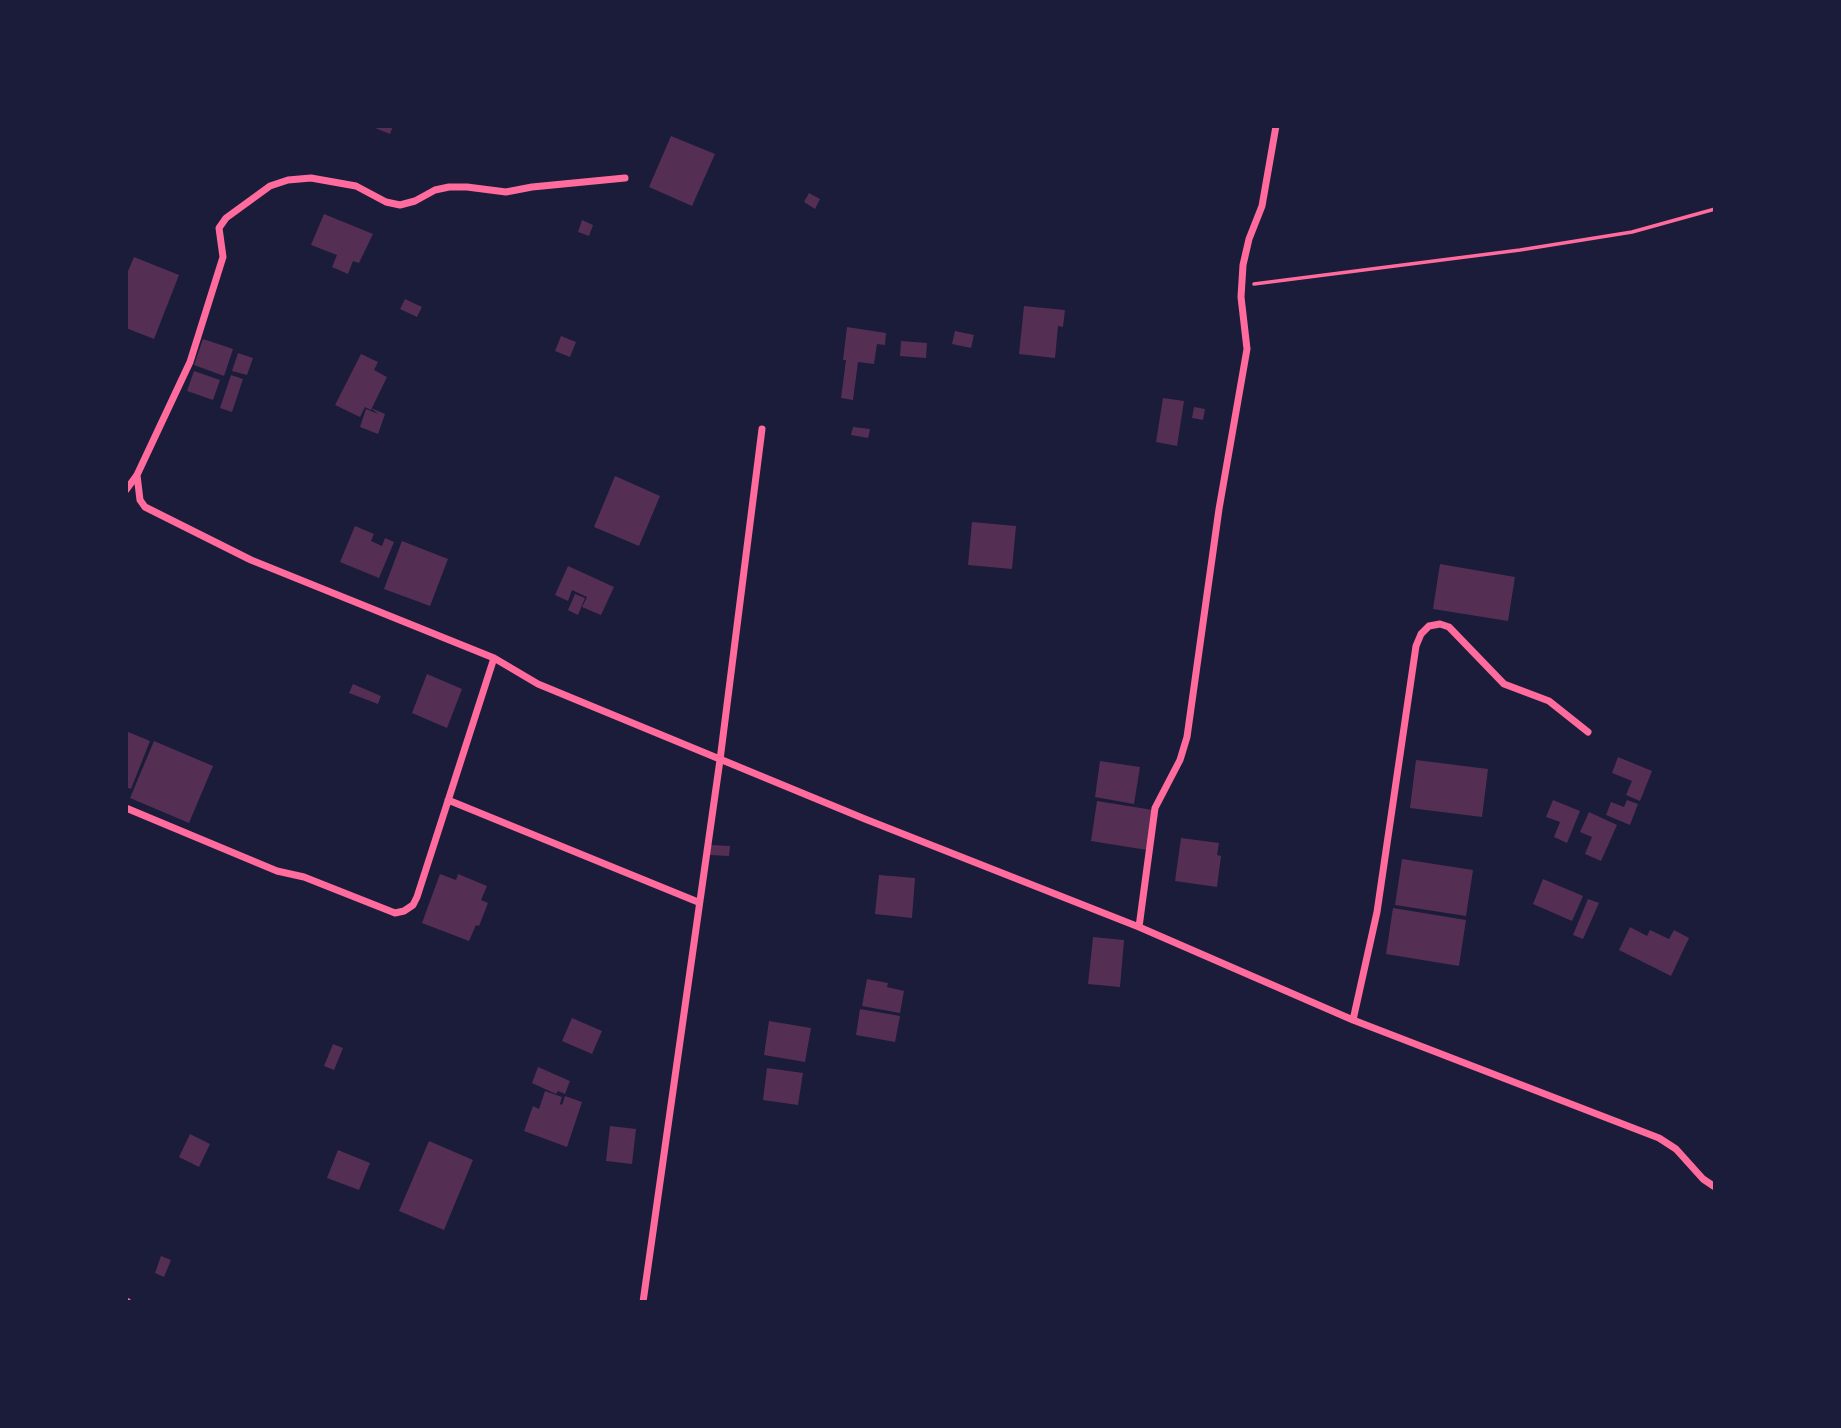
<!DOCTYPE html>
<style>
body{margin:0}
#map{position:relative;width:1841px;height:1428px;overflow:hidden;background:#1b1b3a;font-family:"IBM Plex Sans",sans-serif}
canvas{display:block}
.frame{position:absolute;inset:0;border:128px solid #1b1b3a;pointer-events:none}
</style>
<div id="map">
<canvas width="1841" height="1428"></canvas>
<div class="frame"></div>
</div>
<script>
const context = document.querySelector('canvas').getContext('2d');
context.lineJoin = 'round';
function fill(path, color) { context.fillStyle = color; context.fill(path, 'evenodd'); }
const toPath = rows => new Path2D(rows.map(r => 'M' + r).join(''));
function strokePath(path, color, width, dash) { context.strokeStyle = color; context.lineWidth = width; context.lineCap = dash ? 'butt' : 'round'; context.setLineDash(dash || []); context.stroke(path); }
const building = toPath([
 [370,126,393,126,390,134],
 [671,136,715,154,692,206,649,187],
 [809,193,820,199,815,209,804,202],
 [324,214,373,234,359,263,353,261,348,274,332,267,337,255,311,245],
 [582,220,593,225,589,236,578,232],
 [134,257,179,275,154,339,126,328,126,276],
 [405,299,422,307,417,317,400,309],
 [1024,306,1065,310,1063,327,1058,326,1055,358,1019,354],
 [847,327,886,333,885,345,877,344,874,364,858,362,853,400,841,398,846,360,843,360],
 [955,331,974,335,971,348,952,344],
 [561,336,576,342,570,357,555,351],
 [203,339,233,349,224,376,194,365],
 [901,341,927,343,926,358,900,356],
 [238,353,253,358,247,375,232,371],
 [361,354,378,362,374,370,387,377,371,410,365,407,360,417,335,405],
 [194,371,220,380,213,400,187,391],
 [231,375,243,379,232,412,220,408],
 [1163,398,1184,401,1177,446,1156,442],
 [1194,407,1205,409,1203,420,1192,418],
 [371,408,385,414,378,434,360,427,366,409,378,414],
 [853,427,870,429,868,438,851,435],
 [615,476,660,496,639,546,594,527],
 [972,522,1016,526,1012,569,968,565],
 [355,526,374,534,371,541,382,546,385,538,394,542,379,578,340,562],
 [402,541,448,559,430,606,384,589],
 [1440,564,1515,577,1508,621,1433,609],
 [568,566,614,587,601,615,582,607,587,597,572,590,568,601,555,595],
 [575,594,585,598,578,615,568,610],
 [427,674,462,689,447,728,412,713],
 [353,684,381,696,378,704,349,693],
 [126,731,150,741,131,789,126,787],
 [154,741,213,766,189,823,130,798],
 [1618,757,1652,771,1640,801,1626,795,1632,781,1612,773],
 [1416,760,1488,769,1482,817,1410,808],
 [1100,761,1140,767,1134,804,1095,797],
 [1553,800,1580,811,1567,843,1554,837,1560,822,1546,817],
 [1627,800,1638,804,1630,825,1606,815,1611,802,1624,807],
 [1097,801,1153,810,1147,850,1091,841],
 [1589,812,1617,825,1601,861,1585,854,1592,837,1580,832],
 [1181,838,1219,843,1217,855,1221,856,1217,887,1175,881],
 [710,845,730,846,729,856,710,855],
 [1402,859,1473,870,1466,916,1395,905],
 [440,874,456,880,458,874,487,886,481,900,488,903,479,926,476,925,469,941,422,923],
 [879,875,915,878,912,918,875,914],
 [1543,879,1583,896,1572,921,1533,904],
 [1588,899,1599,903,1583,939,1573,935],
 [1393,908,1466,920,1459,966,1386,954],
 [1630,927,1647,936,1650,930,1669,939,1674,930,1689,938,1671,976,1619,950],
 [1093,937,1124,940,1120,987,1088,984],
 [867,979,888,983,887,987,904,991,900,1013,862,1006],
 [860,1009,900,1016,895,1042,856,1035],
 [572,1018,602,1031,592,1054,562,1041],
 [769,1021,811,1028,805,1062,764,1055],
 [333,1044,343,1048,334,1070,324,1066],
 [538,1067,570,1081,565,1094,558,1091,556,1094,532,1083],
 [767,1068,803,1073,798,1105,763,1100],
 [545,1091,562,1097,560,1104,562,1105,565,1096,582,1102,567,1147,524,1131,533,1106,539,1109],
 [610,1126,636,1129,632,1164,606,1161],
 [190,1134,210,1144,199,1167,179,1157],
 [429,1141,473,1160,444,1230,399,1211],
 [338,1150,370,1163,359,1190,327,1178],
 [161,1256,171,1260,164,1277,155,1273]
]);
const path = toPath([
 [1254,284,1520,250,1632,232,1715,209]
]);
const minor = toPath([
 [137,475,140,500,145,507,251,560,494,658,538,684,865,819,1139,927,1353,1020,1659,1138,1676,1149,1703,1179,1715,1187],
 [126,490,137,475,190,362,223,257,219,228,226,218,270,186,288,180,311,178,356,186,386,202,400,205,415,201,435,190,449,187,467,187,506,192,532,187,625,178],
 [448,800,698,902],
 [126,808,277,871,304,877,395,913,404,911,413,905,417,897,494,658],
 [1139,927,1155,808,1180,760,1187,737,1219,509,1247,349,1241,297,1243,265,1249,239,1262,206,1276,126],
 [1353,1020,1377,912,1416,646,1421,634,1429,626,1440,624,1449,627,1504,684,1549,701,1588,732],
 [126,1301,128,1302],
 [643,1302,720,760,762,429]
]);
fill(building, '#542f53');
strokePath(path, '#ff6b9d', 3.5);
strokePath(minor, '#ff6b9d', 7);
</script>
